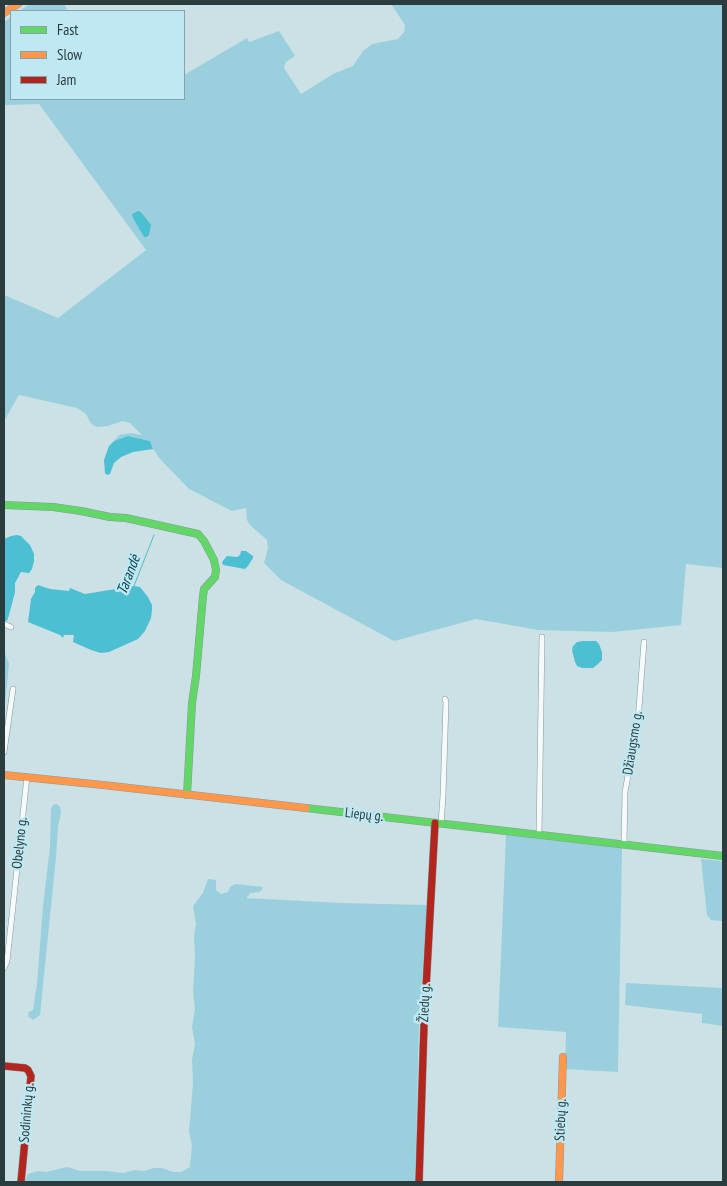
<!DOCTYPE html>
<meta charset="utf-8">
<style>
body{margin:0}
#map{position:relative;width:727px;height:1186px;overflow:hidden;background:#cbe1e6;font-family:"PT Sans Narrow",sans-serif}
canvas{display:block}
.frame{position:absolute;inset:0;border:5px solid #2b3c3f;pointer-events:none}
.legend{position:absolute;left:10px;top:10px;width:175px;height:90px;box-sizing:border-box;background:#bfe8f2;border:1px solid #84a3aa;margin:0;padding:6px 9px;list-style:none;font-size:15px;color:#2b3c3f}
.legend li{display:flex;align-items:center;gap:10px;height:25px}
.legend b{width:25px;border:1px solid #84a3aa}
</style>
<div id="map">
<canvas width="727" height="1186"></canvas>
<div class="frame"></div>
<ul class="legend">
<li><b style="height:6px;background:#63d668"></b>Fast</li>
<li><b style="height:6px;background:#ff974d"></b>Slow</li>
<li><b style="height:6px;background:#b3261e"></b>Jam</li>
</ul>
</div>
<script>
const context = document.querySelector('canvas').getContext('2d');
context.lineJoin = 'round';
function fill(path, color) { context.fillStyle = color; context.fill(path, 'evenodd'); }
const toPath = rows => new Path2D(rows.map(r => 'M' + r).join(''));
function strokePath(path, color, width, dash) { context.strokeStyle = color; context.lineWidth = width; context.lineCap = dash ? 'butt' : 'round'; context.setLineDash(dash || []); context.stroke(path); }
function write(font, color, halo, rows, align = 'center') {
  context.font = font + ' "PT Sans Narrow",sans-serif'; context.lineWidth = 5; context.setLineDash([]); context.textBaseline = 'middle'; context.strokeStyle = halo; context.fillStyle = color; for (const [text, x, y, turn = 0] of rows) {
    context.save(); context.translate(x, y); context.rotate((+turn || 0) * Math.PI / 180); context.textAlign = isNaN(turn) ? turn : align; if (halo) context.strokeText(text, 0, 0); context.fillText(text, 0, 0); context.restore();
  }
}
const green = toPath([
 [30,4,64,4,68,11,19,11],
 [391,4,723,4,723,568,686,564,681,625,612,632,538,630,476,619,394,641,281,580,264,563,268,548,267,540,250,525,247,520,246,508,232,511,189,489,161,460,153,449,150,441,128,436,114,441,119,435,131,433,142,435,130,423,122,421,108,426,97,427,93,425,90,422,86,414,77,408,19,395,4,421,4,357,5,356,4,355,4,295,58,318,146,250,39,104,4,105,4,22,11,17,11,99,184,99,184,75,247,38,249,42,279,31,295,56,286,62,285,64,284,68,301,94,333,74,353,66,363,51,372,44,398,39,404,32,405,25],
 [4,644,5,653,9,664,4,714],
 [57,804,60,807,61,812,58,827,56,857,40,1015,33,1020,28,1016,29,1012,33,1010,37,984,43,906,50,847,51,809,53,805],
 [506,835,622,848,618,1072,565,1069,566,1032,498,1027],
 [701,859,723,861,723,921,711,920,707,915],
 [208,879,216,880,216,890,221,894,228,892,230,887,235,884,263,887,262,890,259,892,251,893,246,898,340,903,427,905,419,1024,415,1182,25,1182,28,1174,38,1171,46,1172,67,1167,80,1171,107,1171,123,1173,135,1170,144,1171,154,1168,162,1168,173,1172,181,1172,190,1167,192,1145,189,1132,193,1083,192,1060,195,1044,192,1027,195,1008,193,993,195,957,194,936,196,924,193,906,203,893],
 [626,983,723,988,723,1026,702,1023,702,1014,625,1005]
]);
const water = toPath([
 [138,211,141,212,151,225,149,235,146,237,144,237,133,218,132,214],
 [128,436,150,441,153,449,133,452,121,457,114,463,110,474,107,475,105,473,104,460,109,446,114,441],
 [17,535,21,536,30,545,34,554,34,561,32,569,29,573,21,572,15,583,15,592,9,615,7,621,4,621,4,539,11,536],
 [241,551,246,551,253,556,253,558,248,566,245,569,223,565,222,562,227,556,237,557,240,555],
 [38,585,50,589,69,591,70,588,85,594,134,586,140,587,148,597,152,605,152,610,151,618,145,631,138,639,109,652,101,653,91,650,73,642,74,635,64,635,63,638,60,635,28,622,31,599,35,592,35,588],
 [583,641,596,641,599,644,602,652,602,660,598,664,593,668,582,668,577,666,575,662,572,650,573,646,577,642]
]);
const stream = toPath([
 [134,586,154,535]
]);
const street = toPath([
 [4,624,11,627],
 [4,752,13,689],
 [441,824,443,796,446,702,445,699],
 [539,835,542,637],
 [624,844,625,792,638,721,644,642],
 [4,968,7,961,27,777]
]);
const fast = toPath([
 [4,505,53,507,81,511,110,517,126,518,198,534,204,541,214,560,216,570,215,577,204,589,203,596,196,676,192,703,187,795],
 [306,808,723,856]
]);
const slow = toPath([
 [4,13,18,4],
 [4,775,103,785,306,808],
 [559,1182,563,1057]
]);
const jam = toPath([
 [4,1066,25,1068,28,1070,31,1076,21,1182],
 [419,1182,424,1025,435,823]
]);
const streetNames = [
 ["Džiaugsmo g.",633,743,-81],
 ["Liepų g.",364,815,6],
 ["Obelyno g.",20,843,-84],
 ["Žiedų g.",425,1003,-87],
 ["Sodininkų g.",27,1113,-85],
 ["Stiebų g.",561,1120,-88]
];
const waterNames = [
 ["Tarandė",129,575,-69]
];
fill(green, '#9ad0dd');
fill(water, '#4cbfd2');
strokePath(stream, '#4cbfd2', 1);
strokePath(street, '#87989c', 6);
strokePath(fast, '#87989c', 8);
strokePath(slow, '#87989c', 8);
strokePath(jam, '#87989c', 8);
strokePath(street, '#f7fafb', 5);
strokePath(fast, '#63d668', 7);
strokePath(slow, '#ff974d', 7);
strokePath(jam, '#b3261e', 7);
write('14px', '#2b3c3f', '#bfe8f2', streetNames);
write('italic 15px', '#0d4853', '#bfe8f2', waterNames);
</script>
